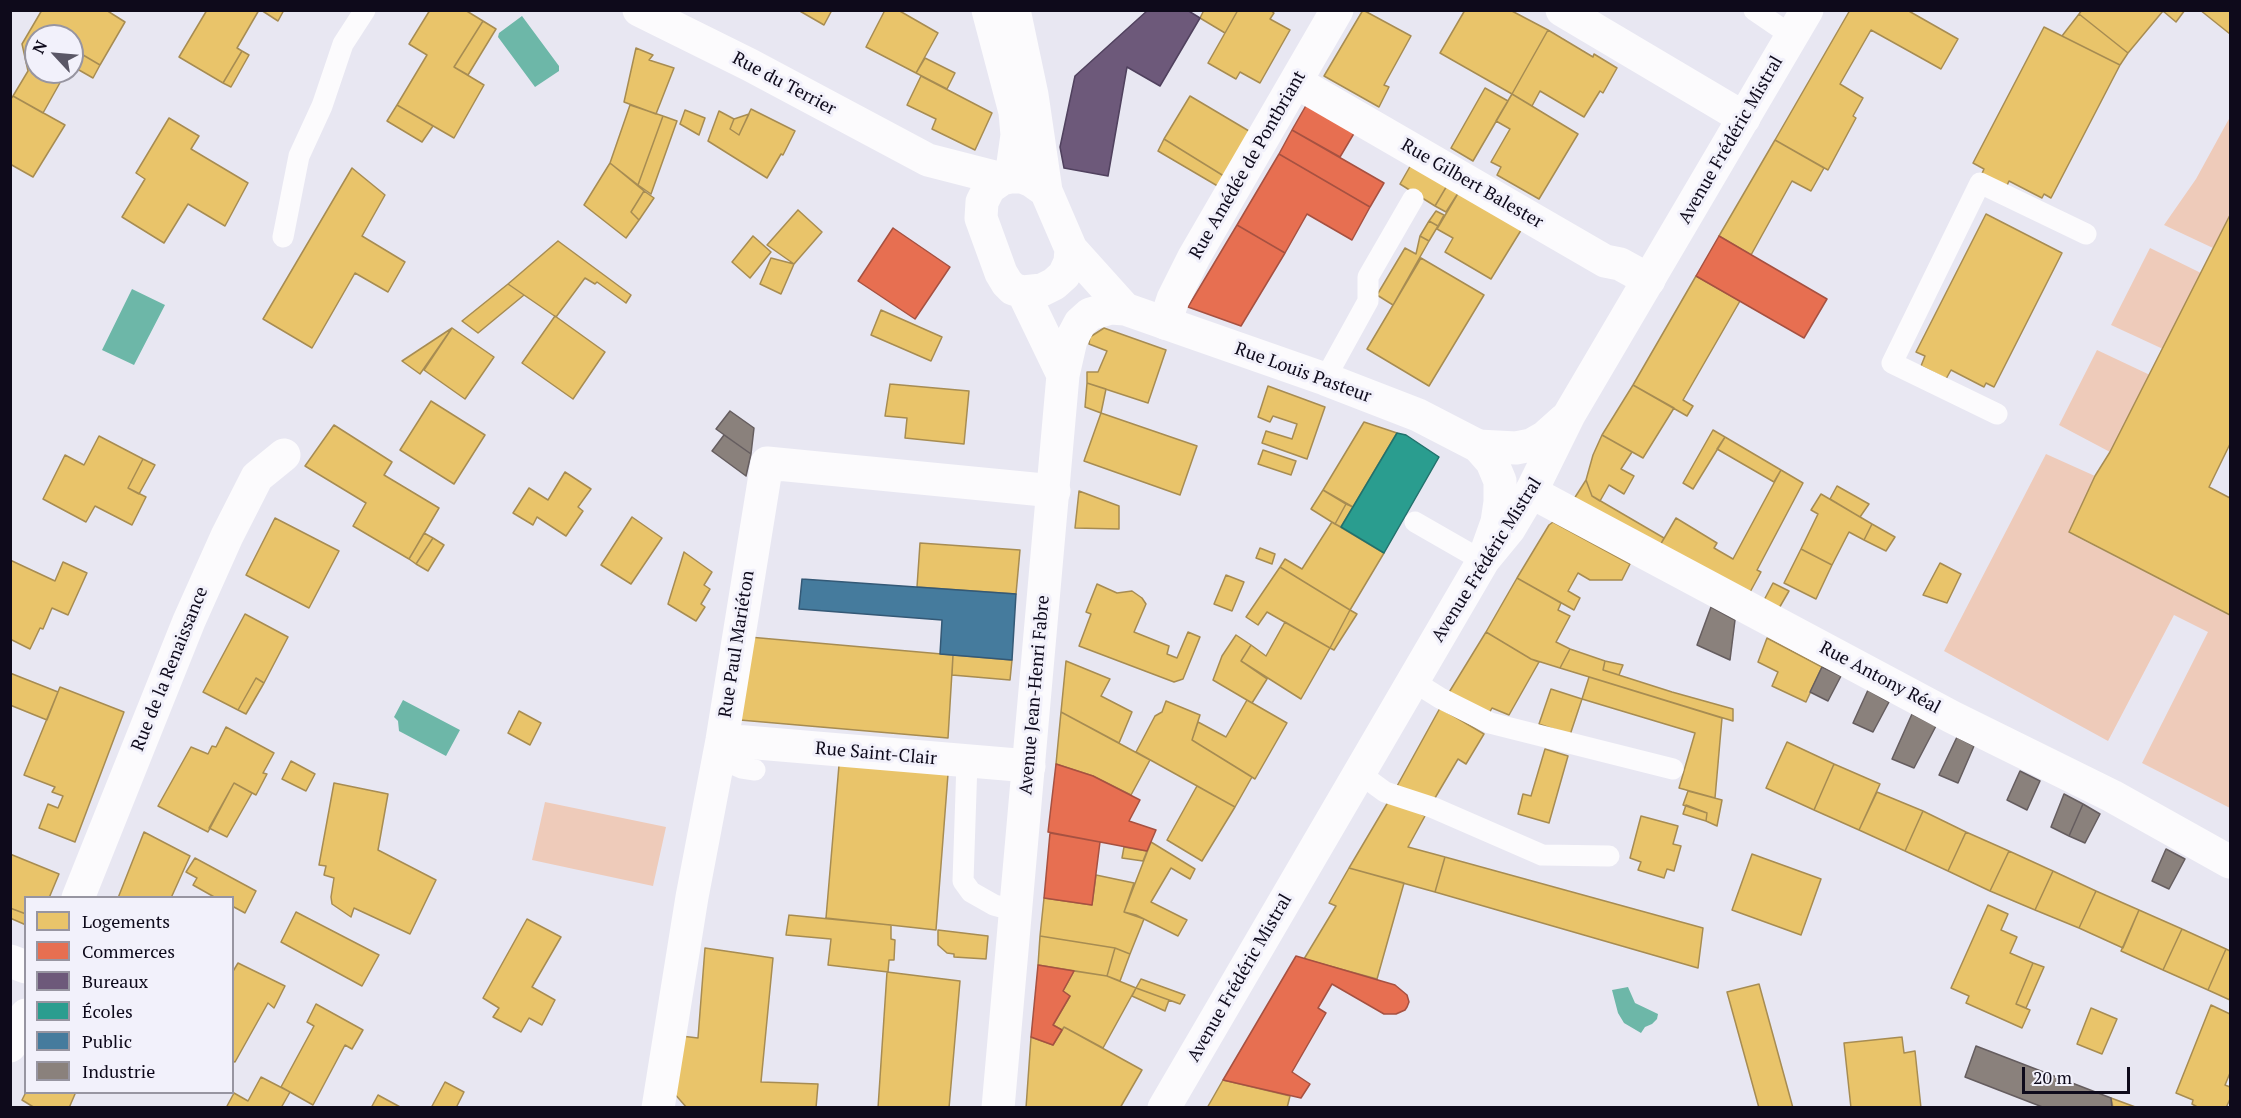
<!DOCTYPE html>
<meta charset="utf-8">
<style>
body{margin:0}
#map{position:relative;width:2241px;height:1118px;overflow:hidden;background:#e8e7f2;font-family:"PT Serif",serif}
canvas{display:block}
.frame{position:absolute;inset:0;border:12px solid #0e0a1b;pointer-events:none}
.legend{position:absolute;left:24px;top:896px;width:210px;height:198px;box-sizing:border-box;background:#f2f1fb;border:2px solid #9795a1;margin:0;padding:8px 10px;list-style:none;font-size:18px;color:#0e0a1b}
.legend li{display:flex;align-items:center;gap:12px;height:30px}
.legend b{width:30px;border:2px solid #9795a1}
.north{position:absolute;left:24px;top:24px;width:60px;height:60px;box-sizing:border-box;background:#f2f1fb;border:2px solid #9795a1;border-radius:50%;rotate:296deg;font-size:16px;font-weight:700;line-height:24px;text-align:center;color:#0e0a1b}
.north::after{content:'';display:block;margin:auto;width:21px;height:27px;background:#5a5766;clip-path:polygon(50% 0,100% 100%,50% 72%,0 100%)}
.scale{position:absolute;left:2022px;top:1067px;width:108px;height:27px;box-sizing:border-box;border:3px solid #0e0a1b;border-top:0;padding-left:8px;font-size:18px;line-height:21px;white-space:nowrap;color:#0e0a1b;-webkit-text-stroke:4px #f2f1fb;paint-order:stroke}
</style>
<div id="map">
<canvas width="2241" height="1118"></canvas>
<div class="frame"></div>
<ul class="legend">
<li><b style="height:16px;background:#e9c46a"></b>Logements</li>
<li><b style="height:16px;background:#e76f51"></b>Commerces</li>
<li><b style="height:16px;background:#6d597a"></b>Bureaux</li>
<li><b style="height:16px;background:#2a9d8f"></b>Écoles</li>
<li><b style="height:16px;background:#457b9d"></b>Public</li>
<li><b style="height:16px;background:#8a817c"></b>Industrie</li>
</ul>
<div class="north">N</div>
<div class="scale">20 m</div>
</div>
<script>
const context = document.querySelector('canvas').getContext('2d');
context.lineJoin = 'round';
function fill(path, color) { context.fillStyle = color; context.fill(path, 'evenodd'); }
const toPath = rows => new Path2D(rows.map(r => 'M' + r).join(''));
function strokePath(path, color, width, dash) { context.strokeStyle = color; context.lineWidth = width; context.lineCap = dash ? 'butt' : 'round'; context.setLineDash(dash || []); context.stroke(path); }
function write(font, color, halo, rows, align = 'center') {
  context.font = font + ' "PT Serif",serif'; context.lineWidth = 6; context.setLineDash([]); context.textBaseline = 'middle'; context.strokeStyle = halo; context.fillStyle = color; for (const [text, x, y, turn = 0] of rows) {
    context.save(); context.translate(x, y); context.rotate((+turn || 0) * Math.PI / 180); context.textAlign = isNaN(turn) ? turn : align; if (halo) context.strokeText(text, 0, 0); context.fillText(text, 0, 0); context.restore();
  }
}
const green = toPath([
 [2230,117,2230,215,2213,248,2164,225,2196,179],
 [2150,248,2201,273,2163,349,2111,325],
 [2097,350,2150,375,2110,452,2059,425],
 [2046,454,2095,476,2069,533,2230,615,2230,808,2142,763,2208,632,2174,615,2108,741,1944,651],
 [545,802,666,827,653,886,532,860]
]);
const water = toPath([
 [522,16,559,66,559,71,535,87,498,37,499,33],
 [132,289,165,305,134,365,102,350],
 [403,700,460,730,446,756,399,731,398,721,394,717],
 [1628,987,1635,1003,1658,1014,1657,1019,1652,1024,1645,1027,1641,1033,1624,1023,1618,1013,1612,990]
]);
const homes = toPath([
 [42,10,106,10,125,22,100,65,78,52,72,62,72,36,36,36,36,72,66,72,43,113,13,96,28,71,22,44,42,10],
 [207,10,259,10,237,48,242,51,223,83,179,57,207,10],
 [261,10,284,10,278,21,261,10],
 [430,10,465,10,483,21,454,67,484,85,454,138,397,105,427,55,409,44,430,10],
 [798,10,832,10,824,25,798,10],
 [885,10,898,10,938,33,916,73,866,47,885,10],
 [1204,10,1238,10,1225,33,1200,18,1204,10],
 [1238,10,1270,10,1274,13,1270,19,1290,30,1260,83,1240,72,1236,79,1208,63,1238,10],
 [1363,10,1411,36,1384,85,1389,87,1379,107,1324,76,1363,10],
 [1465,10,1510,10,1548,30,1512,94,1440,53,1465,10],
 [1850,10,1907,10,1958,39,1941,69,1871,30,1840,84,1863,98,1853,116,1856,118,1828,170,1775,140,1850,10],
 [2082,10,2185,10,2176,22,2163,11,2128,53,2079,14,2082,10],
 [2200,10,2230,10,2230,34,2200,10],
 [2079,14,2128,53,2120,65,2062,36,2079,14],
 [483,21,496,29,468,75,454,67,483,21],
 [2044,27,2120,65,2051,198,2044,194,2042,198,2009,181,2005,190,1980,178,1984,169,1973,163,2044,27],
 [1548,30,1593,57,1594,54,1617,68,1603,93,1600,91,1584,117,1540,91,1532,106,1512,94,1548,30],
 [636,48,653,55,649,60,674,68,656,114,624,102,636,48],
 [242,51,249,55,231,87,223,83,242,51],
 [78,52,100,65,93,78,72,66,78,52],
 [925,58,955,73,947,89,916,73,925,58],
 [921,76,992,113,975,150,932,129,936,119,907,105,921,76],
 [1485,88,1508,101,1473,161,1451,148,1485,88],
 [1512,94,1578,134,1539,199,1497,175,1501,167,1491,162,1510,129,1496,121,1512,94],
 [13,96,65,125,33,177,10,164,10,100,13,96],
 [1190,96,1254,134,1227,178,1164,139,1190,96],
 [397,105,433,126,422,142,387,121,397,105],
 [630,105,663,116,638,185,610,163,630,105],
 [751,109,795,131,783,155,781,154,767,178,708,141,719,111,734,119,730,129,739,135,751,109],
 [685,110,705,118,699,135,680,124,685,110],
 [749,114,739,135,730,129,734,119,749,114],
 [663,116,677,121,651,194,638,185,663,116],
 [169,118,199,136,191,149,248,183,225,226,188,204,164,243,122,217,145,179,136,173,169,118],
 [1164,139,1227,178,1221,188,1158,151,1164,139],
 [1775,140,1824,168,1811,191,1792,181,1751,255,1719,236,1775,140],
 [610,163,644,191,631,212,639,220,626,238,584,205,610,163],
 [1412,163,1448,184,1435,206,1400,184,1412,163],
 [352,168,385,195,362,236,405,262,388,292,355,273,312,348,263,319,352,168],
 [1448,184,1460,190,1446,212,1435,206,1448,184],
 [1460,190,1523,227,1491,279,1445,252,1453,238,1437,229,1460,190],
 [644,191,654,198,639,220,631,212,644,191],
 [798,210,822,232,794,264,767,245,798,210],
 [1436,211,1444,215,1438,226,1429,221,1436,211],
 [1986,214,2062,253,1994,387,1986,383,1984,387,1951,370,1946,379,1921,366,1925,356,1916,352,1986,214],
 [2230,215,2230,444,2209,487,2230,498,2230,615,2069,532,2095,476,2110,452,2230,215],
 [1429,221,1438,226,1429,241,1420,236,1429,221],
 [753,236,771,252,750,278,732,262,753,236],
 [1420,236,1429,241,1393,305,1377,295,1405,248,1416,254,1420,236],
 [558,241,631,295,626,303,597,282,595,284,585,278,556,317,508,284,558,241],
 [771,258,794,264,781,294,760,284,771,258],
 [1421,258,1484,295,1429,386,1367,349,1421,258],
 [1696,276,1740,301,1683,400,1693,406,1687,416,1633,385,1696,276],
 [508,284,524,295,478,333,462,321,508,284],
 [881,310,942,337,931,361,871,335,881,310],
 [555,316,605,352,573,399,522,363,555,316],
 [452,328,420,374,402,361,452,328],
 [452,328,494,357,465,399,424,370,452,328],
 [1104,328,1166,350,1148,403,1087,383,1087,372,1098,372,1107,351,1089,344,1090,337,1104,328],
 [1087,383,1106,389,1101,413,1085,407,1087,383],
 [890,384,969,391,964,444,905,438,907,418,885,416,890,384],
 [1633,385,1674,408,1643,458,1602,435,1633,385],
 [1268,386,1325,407,1307,459,1262,443,1266,431,1292,439,1297,424,1273,416,1270,422,1258,417,1268,386],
 [431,401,485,435,454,484,400,450,431,401],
 [1101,413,1197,446,1180,495,1084,461,1101,413],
 [1364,422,1397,433,1353,507,1323,490,1364,422],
 [334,425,392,462,384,475,439,508,409,559,353,526,366,503,305,466,334,425],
 [1713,430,1725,437,1693,489,1683,483,1713,430],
 [1602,435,1632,452,1621,469,1634,476,1624,494,1609,485,1600,501,1592,496,1586,480,1593,455,1602,435],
 [99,436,143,459,128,488,146,497,132,525,95,506,86,522,43,499,65,455,84,465,99,436],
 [1725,437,1781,470,1774,482,1717,449,1725,437],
 [1263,450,1296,461,1291,475,1258,464,1263,450],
 [143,459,155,465,139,494,128,488,143,459],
 [1781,470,1803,483,1757,570,1761,572,1749,594,1659,547,1676,518,1717,543,1714,548,1733,559,1781,470],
 [565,472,591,489,578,507,583,511,566,536,537,517,533,525,513,513,529,488,548,500,565,472],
 [1586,480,1592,496,1664,538,1659,547,1572,502,1586,480],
 [1837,486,1869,504,1860,517,1830,499,1837,486],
 [1323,490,1346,504,1335,524,1311,509,1323,490],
 [1079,491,1119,506,1119,529,1075,528,1079,491],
 [1821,494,1872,524,1864,540,1849,532,1832,565,1801,549,1818,514,1811,510,1821,494],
 [1346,504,1353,507,1341,527,1335,524,1346,504],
 [632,517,662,538,631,584,601,565,632,517],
 [275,518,339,551,309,608,246,575,275,518],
 [1332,522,1384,553,1350,610,1280,567,1285,559,1302,569,1332,522],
 [1553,522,1630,564,1622,580,1590,580,1578,573,1568,591,1580,598,1574,610,1517,578,1549,525,1553,522],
 [1872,524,1895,537,1886,551,1864,540,1872,524],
 [424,533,433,538,416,564,409,559,424,533],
 [433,538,444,545,428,571,416,564,433,538],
 [920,543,1020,550,1016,594,917,587,920,543],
 [1260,548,1275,554,1272,564,1256,558,1260,548],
 [1801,549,1832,565,1816,599,1784,583,1801,549],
 [684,552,712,572,704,585,710,589,701,604,705,607,696,621,668,604,684,552],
 [10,560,55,581,63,562,87,573,68,615,52,608,43,629,40,628,30,649,10,639,10,560],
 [1940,563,1961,574,1947,603,1923,595,1940,563],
 [1280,567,1350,610,1330,648,1267,612,1258,625,1246,617,1280,567],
 [1226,575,1244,582,1232,611,1214,604,1226,575],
 [1517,578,1561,603,1558,610,1570,616,1556,642,1570,649,1560,668,1531,659,1486,632,1517,578],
 [1773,583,1789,591,1778,610,1763,602,1773,583],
 [1097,584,1117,593,1132,591,1142,598,1146,604,1134,632,1169,646,1167,654,1177,658,1188,632,1200,637,1183,679,1174,682,1079,646,1091,614,1086,612,1097,584],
 [1350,610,1357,614,1334,650,1330,648,1350,610],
 [245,614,288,637,264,683,256,678,238,710,203,692,245,614],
 [1285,622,1330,648,1301,699,1241,661,1251,645,1266,656,1285,622],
 [1486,632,1531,659,1539,662,1509,715,1492,708,1487,717,1448,694,1486,632],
 [1236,635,1251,645,1241,661,1267,679,1252,703,1213,680,1222,656,1236,635],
 [749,637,953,655,948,738,740,720,749,637],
 [1767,638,1822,667,1806,702,1772,686,1778,672,1758,662,1767,638],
 [1570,649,1605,661,1603,670,1672,692,1733,709,1733,721,1560,668,1570,649],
 [953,655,1012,660,1010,680,952,675,953,655],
 [1066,661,1110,679,1101,696,1132,712,1119,743,1061,712,1066,661],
 [1605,661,1623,665,1619,675,1603,670,1605,661],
 [10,673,58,692,47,720,10,705,10,673],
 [1589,677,1722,718,1715,798,1679,788,1695,733,1582,699,1589,677],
 [256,678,264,683,246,714,238,710,256,678],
 [60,687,124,712,75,842,39,828,48,804,58,808,63,796,52,792,55,787,24,775,60,687],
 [1551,689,1582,699,1570,735,1539,724,1551,689],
 [1247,700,1287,723,1255,779,1192,740,1198,722,1226,737,1247,700],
 [1166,701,1200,715,1192,740,1252,777,1235,807,1136,752,1155,716,1162,712,1166,701],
 [1440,708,1484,734,1466,764,1458,759,1435,798,1391,797,1440,708],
 [519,711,541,723,530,745,508,733,519,711],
 [1061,712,1150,760,1131,795,1093,776,1056,764,1061,712],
 [226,727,274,753,263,773,267,774,256,795,234,783,208,832,158,806,191,747,208,754,212,746,216,747,226,727],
 [1787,742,1834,764,1814,810,1766,788,1787,742],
 [1545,749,1568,756,1549,823,1518,814,1523,794,1531,796,1545,749],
 [291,761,315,774,306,791,282,779,291,761],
 [1834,764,1880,784,1859,830,1814,810,1834,764],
 [839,765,948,774,936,930,826,918,839,765],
 [234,783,252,793,227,837,209,828,234,783],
 [334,783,388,794,378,850,436,880,410,934,354,908,351,917,332,904,331,897,334,878,324,875,326,866,319,865,334,783],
 [1197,786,1235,807,1202,861,1167,840,1197,786],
 [1688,791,1722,800,1717,826,1706,821,1707,813,1683,805,1688,791],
 [1877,792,1923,811,1905,851,1859,830,1877,792],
 [1391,797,1425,816,1408,847,1445,857,1435,892,1349,868,1391,797],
 [1686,805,1707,813,1706,821,1683,814,1686,805],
 [1923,811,1966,832,1948,871,1905,851,1923,811],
 [1641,816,1678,826,1673,844,1681,846,1674,871,1667,869,1664,878,1638,870,1641,862,1630,858,1641,816],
 [144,832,190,856,171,898,118,898,144,832],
 [1966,832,2009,851,1990,891,1948,871,1966,832],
 [1151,842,1195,869,1190,879,1171,868,1151,902,1187,920,1178,936,1136,915,1124,912,1151,842],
 [1124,847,1147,851,1143,861,1122,858,1124,847],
 [2009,851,2053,871,2035,910,1990,891,2009,851],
 [10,854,59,874,49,898,26,898,26,914,10,908,10,854],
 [1752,854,1821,879,1801,935,1732,910,1752,854],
 [1445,857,1703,928,1698,968,1435,892,1445,857],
 [195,858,256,891,245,913,232,906,232,898,216,898,193,885,197,878,186,872,195,858],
 [1349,868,1404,883,1377,979,1304,959,1336,906,1329,903,1349,868],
 [2053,871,2096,891,2079,928,2035,910,2053,871],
 [1096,875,1134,883,1124,912,1144,919,1130,954,1115,948,1040,936,1044,898,1092,905,1096,875],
 [2096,891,2139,910,2123,948,2079,928,2096,891],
 [1988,905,2008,914,2001,930,2017,937,2010,953,2033,963,2016,1004,2030,1010,2022,1028,1966,1003,1969,996,1951,988,1988,905],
 [10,908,26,914,26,925,10,918,10,908],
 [2139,910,2182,929,2163,970,2121,951,2139,910],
 [296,912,379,955,362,986,281,942,296,912],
 [789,915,891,925,891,939,895,940,894,960,889,960,888,972,828,965,831,939,786,935,789,915],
 [527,919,561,937,532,987,555,1000,542,1025,529,1018,521,1032,493,1017,499,1008,483,998,527,919],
 [2182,929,2226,949,2208,990,2163,970,2182,929],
 [938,930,988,936,986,959,954,957,954,954,947,953,938,945,938,930],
 [1040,936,1115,948,1107,976,1038,965,1040,936],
 [705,948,773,958,761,1082,818,1084,816,1108,687,1108,673,1092,681,1036,698,1038,705,948],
 [1115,948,1130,954,1120,981,1107,976,1115,948],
 [2226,949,2230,951,2230,1000,2208,990,2226,949],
 [238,963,285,986,274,1008,268,1003,235,1062,232,1061,232,973,238,963],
 [2033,963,2044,967,2026,1008,2016,1004,2033,963],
 [1074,971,1107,976,1136,988,1103,1048,1064,1027,1062,1030,1053,1025,1070,996,1063,991,1074,971],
 [887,972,960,981,949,1108,878,1108,887,972],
 [1141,979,1185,995,1180,1004,1136,988,1141,979],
 [1759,984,1793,1108,1759,1108,1727,992,1759,984],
 [1136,988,1169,1000,1165,1011,1132,996,1136,988],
 [316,1004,363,1030,352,1049,345,1045,313,1105,281,1087,314,1026,307,1022,316,1004],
 [2211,1005,2230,1014,2230,1073,2225,1085,2230,1087,2230,1099,2226,1108,2199,1108,2192,1104,2193,1100,2176,1093,2211,1005],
 [2091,1008,2117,1019,2102,1054,2077,1044,2091,1008],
 [1064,1027,1142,1070,1120,1108,1026,1108,1031,1037,1053,1045,1064,1027],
 [1902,1037,1904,1053,1915,1051,1921,1108,1851,1108,1844,1043,1902,1037],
 [261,1077,290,1092,281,1108,226,1108,234,1093,248,1101,261,1077],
 [1223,1080,1290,1096,1287,1108,1207,1108,1223,1080],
 [445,1082,464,1092,456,1108,431,1108,445,1082],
 [26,1092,74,1092,75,1094,69,1108,35,1108,22,1100,26,1092],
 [378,1095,402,1108,371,1108,378,1095],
 [2111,1098,2138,1108,2113,1108,2111,1098]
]);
const shops = toPath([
 [1308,102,1356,130,1340,157,1292,130,1308,102],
 [1292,130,1384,183,1370,207,1279,154,1292,130],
 [1279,154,1370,207,1352,240,1307,214,1285,253,1237,225,1279,154],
 [1237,225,1285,253,1241,326,1188,307,1237,225],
 [893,228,950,267,915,319,858,281,893,228],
 [1719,236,1827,299,1804,338,1696,276,1719,236],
 [1056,764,1093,776,1140,800,1129,821,1156,830,1147,851,1048,832,1056,764],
 [1050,833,1100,842,1092,905,1044,898,1050,833],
 [1296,956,1395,985,1407,995,1409,1002,1407,1007,1405,1010,1396,1014,1384,1014,1332,984,1318,1008,1326,1013,1292,1072,1310,1084,1301,1098,1223,1080,1296,956],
 [1038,965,1074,971,1063,991,1070,996,1053,1025,1062,1030,1053,1045,1031,1037,1038,965]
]);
const offices = toPath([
 [1148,10,1187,10,1200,18,1160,86,1127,67,1108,176,1064,168,1060,147,1075,76,1148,10]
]);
const schools = toPath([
 [1397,433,1406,435,1439,457,1384,553,1341,527,1397,433]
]);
const public = toPath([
 [802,579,1016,594,1012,660,940,654,942,620,799,609,802,579]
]);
const industry = toPath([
 [730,411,754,428,751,454,716,429,730,411],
 [724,435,751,454,746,476,712,451,724,435],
 [1711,607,1735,620,1730,660,1697,645,1711,607],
 [1822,667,1841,676,1828,701,1810,692,1822,667],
 [1868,690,1889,702,1873,732,1853,723,1868,690],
 [1912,714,1936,726,1914,768,1892,759,1912,714],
 [1957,737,1974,746,1958,783,1939,775,1957,737],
 [2020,771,2040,781,2027,810,2007,800,2020,771],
 [2064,794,2083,804,2069,836,2051,827,2064,794],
 [2083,804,2100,814,2085,843,2069,836,2083,804],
 [2166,849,2185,859,2169,889,2152,881,2166,849],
 [1976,1046,2111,1098,2112,1108,2045,1108,1965,1077,1976,1046]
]);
const service = toPath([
 [1754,10,1792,36],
 [283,237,299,156,322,106,343,44,365,10],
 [1325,379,1368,301,1368,277,1413,199],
 [1997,414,1892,363,1980,183,2086,234],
 [1415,522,1483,561],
 [1413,681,1440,698,1490,723,1673,769],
 [719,758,742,768,755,770],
 [967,762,963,881,971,892,994,905,1016,911],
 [1359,773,1385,792,1434,808,1542,855,1609,856]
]);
const minor = toPath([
 [1562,10,1744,118],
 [1296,82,1605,261,1620,264,1649,280],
 [1165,323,1173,299,1194,257,1337,10],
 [1531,492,1952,717,2112,796,2230,862],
 [722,740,1029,766],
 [78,898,189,621,227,536,257,477,284,455],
 [10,961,26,967],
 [10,1046,26,1015],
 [658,1108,692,897,722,740,767,463,1054,491]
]);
const tertiary = toPath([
 [1478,446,1516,448,1531,445,1545,437,1564,420],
 [1486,557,1509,529,1531,492,1569,415,1807,10]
]);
const secondary = toPath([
 [639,10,750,65,928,160,1002,179],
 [988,10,1015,112,1017,135,1011,177],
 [1014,10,1032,95,1046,191],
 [1011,177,1022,177,1032,181,1046,191,1071,249,1070,262,1064,275,1054,284,1042,290,1023,292,1013,289,1007,283,1001,273,981,218,982,202,989,188,1002,179,1011,177],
 [1071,249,1125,309],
 [1023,292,1063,375],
 [998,1108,1063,375,1071,340,1080,323,1090,314,1111,308,1125,309,1325,379,1418,415,1478,446,1492,462,1500,481,1500,502,1497,522,1483,561,1164,1108]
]);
const streetNames = [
 ["Rue du Terrier",784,84,28],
 ["Avenue Frédéric Mistral",1731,140,-60],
 ["Rue Amédée de Pontbriant",1248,165,-60],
 ["Rue Gilbert Balester",1472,184,30],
 ["Rue Louis Pasteur",1303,373,20],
 ["Avenue Frédéric Mistral",1487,560,-58],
 ["Rue Paul Mariéton",737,644,-81],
 ["Rue de la Renaissance",170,669,-68],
 ["Rue Antony Réal",1880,678,28],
 ["Avenue Jean-Henri Fabre",1035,695,-85],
 ["Rue Saint-Clair",876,754,5],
 ["Avenue Frédéric Mistral",1240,978,-60]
];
fill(green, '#eecbba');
fill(water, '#6db7a8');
fill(homes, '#e9c46a');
strokePath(homes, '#a78c52', 1.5);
fill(shops, '#e76f51');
strokePath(shops, '#a65141', 1.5);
fill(offices, '#6d597a');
strokePath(offices, '#50415e', 1.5);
fill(schools, '#2a9d8f');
strokePath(schools, '#22716c', 1.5);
fill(public, '#457b9d');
strokePath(public, '#345976', 1.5);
fill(industry, '#8a817c');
strokePath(industry, '#655d5f', 1.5);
strokePath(service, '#fcfbfd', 21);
strokePath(minor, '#fcfbfd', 33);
strokePath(tertiary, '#fcfbfd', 33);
strokePath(secondary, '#fcfbfd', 33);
write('18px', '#0e0a1b', '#f2f1fb', streetNames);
</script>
